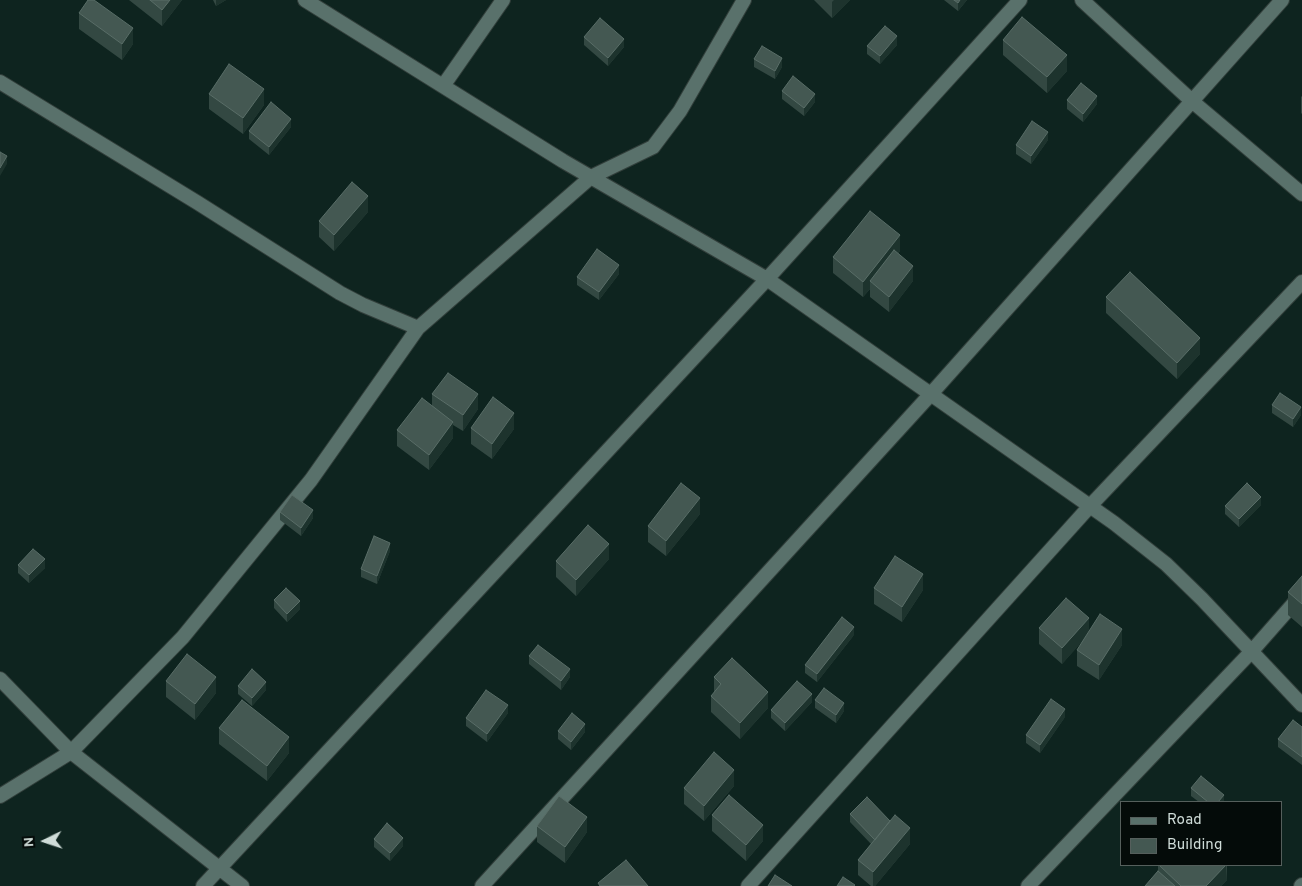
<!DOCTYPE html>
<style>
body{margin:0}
#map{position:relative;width:1302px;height:886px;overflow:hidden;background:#0e241f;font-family:Overpass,sans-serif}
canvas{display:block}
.legend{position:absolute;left:1120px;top:801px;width:162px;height:65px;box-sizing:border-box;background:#040b09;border:1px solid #555f5c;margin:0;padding:6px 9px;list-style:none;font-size:15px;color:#cfdcd8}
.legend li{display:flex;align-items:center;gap:10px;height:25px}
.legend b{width:25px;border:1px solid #555f5c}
.north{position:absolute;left:20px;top:816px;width:50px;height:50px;-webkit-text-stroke:4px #040b09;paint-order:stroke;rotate:266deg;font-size:14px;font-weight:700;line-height:20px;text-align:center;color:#cfdcd8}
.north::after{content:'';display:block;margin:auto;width:18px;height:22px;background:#cfdcd8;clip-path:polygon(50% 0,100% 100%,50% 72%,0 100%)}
</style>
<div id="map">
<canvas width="1302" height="886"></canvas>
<ul class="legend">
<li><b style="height:6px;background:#59716b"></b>Road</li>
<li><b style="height:14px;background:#445852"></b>Building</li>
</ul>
<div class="north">N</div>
</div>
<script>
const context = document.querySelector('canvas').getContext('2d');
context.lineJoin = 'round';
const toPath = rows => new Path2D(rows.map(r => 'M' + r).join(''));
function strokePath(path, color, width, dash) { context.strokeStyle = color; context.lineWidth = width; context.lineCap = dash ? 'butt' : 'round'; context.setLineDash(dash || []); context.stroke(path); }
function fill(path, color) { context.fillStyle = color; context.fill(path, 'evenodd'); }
const minor = toPath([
 [305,0,563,161,767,279,1114,523,1166,564,1202,599,1302,705],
 [1082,0,1193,102,1302,194],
 [0,82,198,203,340,293,363,305,418,328],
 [443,86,503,0],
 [0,679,71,752,242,886],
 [0,796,71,752,183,637,311,480,418,328,591,177,653,147,680,111,744,0],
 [203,886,767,279,1020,0],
 [482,886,930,395,1282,0],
 [748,886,1090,506,1302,282],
 [1028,886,1251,652,1302,594],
 [1301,886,1302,885]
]);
const wall = toPath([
 [129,0,182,0,162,26],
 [213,0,226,0,216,6],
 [814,0,850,0,832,18],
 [944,0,967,0,958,11],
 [79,13,133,44,122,60,79,29],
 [584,37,624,47,608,66,584,45],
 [1003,40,1067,71,1047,93,1003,55],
 [897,45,880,64,867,54,867,46],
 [754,59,782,67,775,79,754,67],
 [782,91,815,102,804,116,782,99],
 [209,94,264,105,243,134,209,109],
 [1302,96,1302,114,1301,113,1301,97],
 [1067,100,1097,104,1083,122,1067,109],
 [291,127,269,155,249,139,249,131],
 [1048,140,1031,164,1016,154,1016,145],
 [368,212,334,251,319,237,319,221],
 [900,251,898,254,913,281,889,312,870,297,870,289,863,297,833,273,833,257],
 [619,274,599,300,577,285,577,277],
 [1106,297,1200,354,1177,379,1106,313],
 [432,394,478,409,463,431,453,425,453,438,429,470,397,446,397,430,432,406],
 [1272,405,1301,415,1293,427,1272,413],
 [471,428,514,429,492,459,471,444],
 [1261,505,1239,527,1225,514,1225,506],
 [280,512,313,518,301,536,280,520],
 [700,514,666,556,648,542,648,526],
 [390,551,377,584,361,577,361,569],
 [609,559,576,596,556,577,556,561],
 [18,565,45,568,29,583,18,573],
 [1302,576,1302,627,1288,615,1288,592],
 [874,588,923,590,902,622,874,604],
 [274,600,300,609,287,622,274,608],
 [1039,628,1089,632,1122,645,1099,680,1077,666,1077,650,1084,639,1062,664,1039,644],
 [854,635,817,682,805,673,805,665],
 [529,656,570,677,561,690,529,664],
 [714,677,768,708,740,739,711,712,711,696,714,693],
 [166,681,216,693,195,720,166,697],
 [238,686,266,690,252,706,238,694],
 [815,700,844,711,836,723,815,708],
 [812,702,785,731,771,718,771,710],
 [508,713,487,742,466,726,466,718],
 [1065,717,1040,753,1026,743,1026,735],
 [1302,727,1302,765,1278,747,1278,739],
 [219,728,289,753,267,781,219,744],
 [558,731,585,732,571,750,558,739],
 [734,786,704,821,684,804,684,788],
 [1191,788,1224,802,1199,802,1191,796],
 [850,814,910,844,875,886,871,886,858,875,858,860,871,844,850,822],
 [712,815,763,841,746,861,712,831],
 [537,826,587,832,565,863,537,842],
 [374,839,403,846,390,861,374,847],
 [1158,865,1227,865,1227,880,1221,886,1145,886,1158,871]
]);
const shadedWall = toPath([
 [170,0,182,0,162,26,162,10],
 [216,0,226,0,216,6],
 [834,0,850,0,832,18,832,2],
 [960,0,967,0,958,11,958,3],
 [133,28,133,44,122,60,122,44],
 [897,36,897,45,880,64,880,56],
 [624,39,624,47,608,66,608,58],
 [1067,55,1067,71,1047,93,1047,77],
 [782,58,782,67,775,79,775,71],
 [264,89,264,105,243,134,243,118],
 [815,94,815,102,804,116,804,108],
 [1097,96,1097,104,1083,122,1083,114],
 [291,119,291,127,269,155,269,147],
 [1048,132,1048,140,1031,164,1031,156],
 [7,156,7,164,0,176,0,168],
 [368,196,368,212,334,251,334,235],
 [900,235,900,251,873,284,870,281,870,289,863,297,863,282],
 [619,265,619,274,599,300,599,292],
 [913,266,913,281,889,312,889,297],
 [1200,338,1200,354,1177,379,1177,363],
 [478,394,478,409,463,431,463,415],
 [1301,407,1301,415,1293,427,1293,419],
 [514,413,514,429,492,459,492,444],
 [453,422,453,438,429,470,429,455],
 [1261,497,1261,505,1239,527,1239,519],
 [700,498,700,514,666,556,666,541],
 [313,510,313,518,301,536,301,528],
 [390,543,390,551,377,584,377,576],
 [609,544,609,559,576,596,576,580],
 [45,559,45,568,29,583,29,575],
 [923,574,923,590,902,622,902,607],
 [300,601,300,609,287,622,287,614],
 [1089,618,1089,634,1062,664,1062,648],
 [854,627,854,635,817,682,817,674],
 [1122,629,1122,645,1099,680,1099,665],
 [570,669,570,677,561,690,561,681],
 [216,677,216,693,195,720,195,704],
 [266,682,266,690,252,706,252,698],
 [768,692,768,708,740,739,740,723],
 [812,694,812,702,785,731,785,723],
 [844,703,844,711,836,723,836,715],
 [508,705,508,713,487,742,487,734],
 [1065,709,1065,717,1040,753,1040,745],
 [585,724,585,732,571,750,571,742],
 [289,737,289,753,267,781,267,766],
 [734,770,734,786,704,821,704,806],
 [1224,795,1224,802,1218,802],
 [587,817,587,832,565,863,565,847],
 [763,825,763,841,746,861,746,845],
 [910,828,910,844,875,886,873,886,873,872],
 [403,838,403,846,390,861,390,853],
 [1226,865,1227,880,1221,886,1206,886]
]);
const building = toPath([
 [88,0,94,0,133,28,122,44,79,13,88,0],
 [150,0,170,0,162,10,150,0],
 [954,0,960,0,958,3,954,0],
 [1022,17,1067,55,1047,77,1003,40,1022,17],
 [600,18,624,39,608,58,584,37,600,18],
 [885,26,897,36,880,56,867,46,885,26],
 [762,46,782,58,775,71,754,59,762,46],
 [229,64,264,89,243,118,209,94,229,64],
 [793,76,815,94,804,108,782,91,793,76],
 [1081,83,1097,96,1083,114,1067,100,1081,83],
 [271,102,291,119,269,147,249,131,271,102],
 [1032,121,1048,132,1031,156,1016,145,1032,121],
 [0,152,7,156,0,168,0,152],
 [352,182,368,196,334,235,319,221,352,182],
 [870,211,900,235,863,282,833,257,870,211],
 [597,249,619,265,599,292,577,277,597,249],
 [894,250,913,266,889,297,870,281,894,250],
 [1130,272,1200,338,1177,363,1106,297,1130,272],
 [448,373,478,394,463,415,432,394,448,373],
 [1280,393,1301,407,1293,419,1272,405,1280,393],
 [493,397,514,413,492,444,471,428,493,397],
 [422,398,453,422,429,455,397,430,422,398],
 [681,483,700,498,666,541,648,526,681,483],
 [1247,483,1261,497,1239,519,1225,506,1247,483],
 [292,495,313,510,301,528,280,512,292,495],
 [588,525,609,544,576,580,556,561,588,525],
 [374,536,390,543,377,576,361,569,374,536],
 [33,549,45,559,29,575,18,565,33,549],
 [895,556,923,574,902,607,874,588,895,556],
 [1302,576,1302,604,1288,592,1302,576],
 [286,588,300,601,287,614,274,600,286,588],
 [1066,598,1089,618,1062,648,1039,628,1066,598],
 [1100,614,1122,629,1099,665,1077,650,1100,614],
 [842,617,854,627,817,674,805,665,842,617],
 [538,645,570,669,561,681,529,656,538,645],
 [187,654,216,677,195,704,166,681,187,654],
 [732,658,768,692,740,723,711,696,721,684,714,677,732,658],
 [252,669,266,682,252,698,238,686,252,669],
 [797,681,812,694,785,723,771,710,797,681],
 [824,688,844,703,836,715,815,700,824,688],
 [486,690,508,705,487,734,466,718,486,690],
 [1051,699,1065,709,1040,745,1026,735,1051,699],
 [242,700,289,737,267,766,219,728,242,700],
 [572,713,585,724,571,742,558,731,572,713],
 [1293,720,1302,727,1302,757,1278,739,1293,720],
 [714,752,734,770,704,806,684,788,714,752],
 [1201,776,1224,795,1218,802,1208,802,1191,788,1201,776],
 [729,795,763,825,746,845,712,815,729,795],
 [559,796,587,817,565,847,537,826,559,796],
 [867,797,890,821,875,840,850,814,867,797],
 [895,815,910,828,873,872,858,860,895,815],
 [387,823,403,838,390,853,374,839,387,823],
 [626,860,648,886,600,886,598,883,626,860],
 [1159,865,1226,865,1206,886,1181,886,1159,865],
 [1158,871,1175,886,1145,886,1158,871],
 [775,875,792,886,768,886,775,875],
 [843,877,855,885,854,886,837,886,843,877]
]);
strokePath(minor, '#323f3b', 16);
strokePath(minor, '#59716b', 14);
fill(wall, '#334842');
fill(shadedWall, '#1d332d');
fill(building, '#445852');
strokePath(building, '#596d67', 1);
</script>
